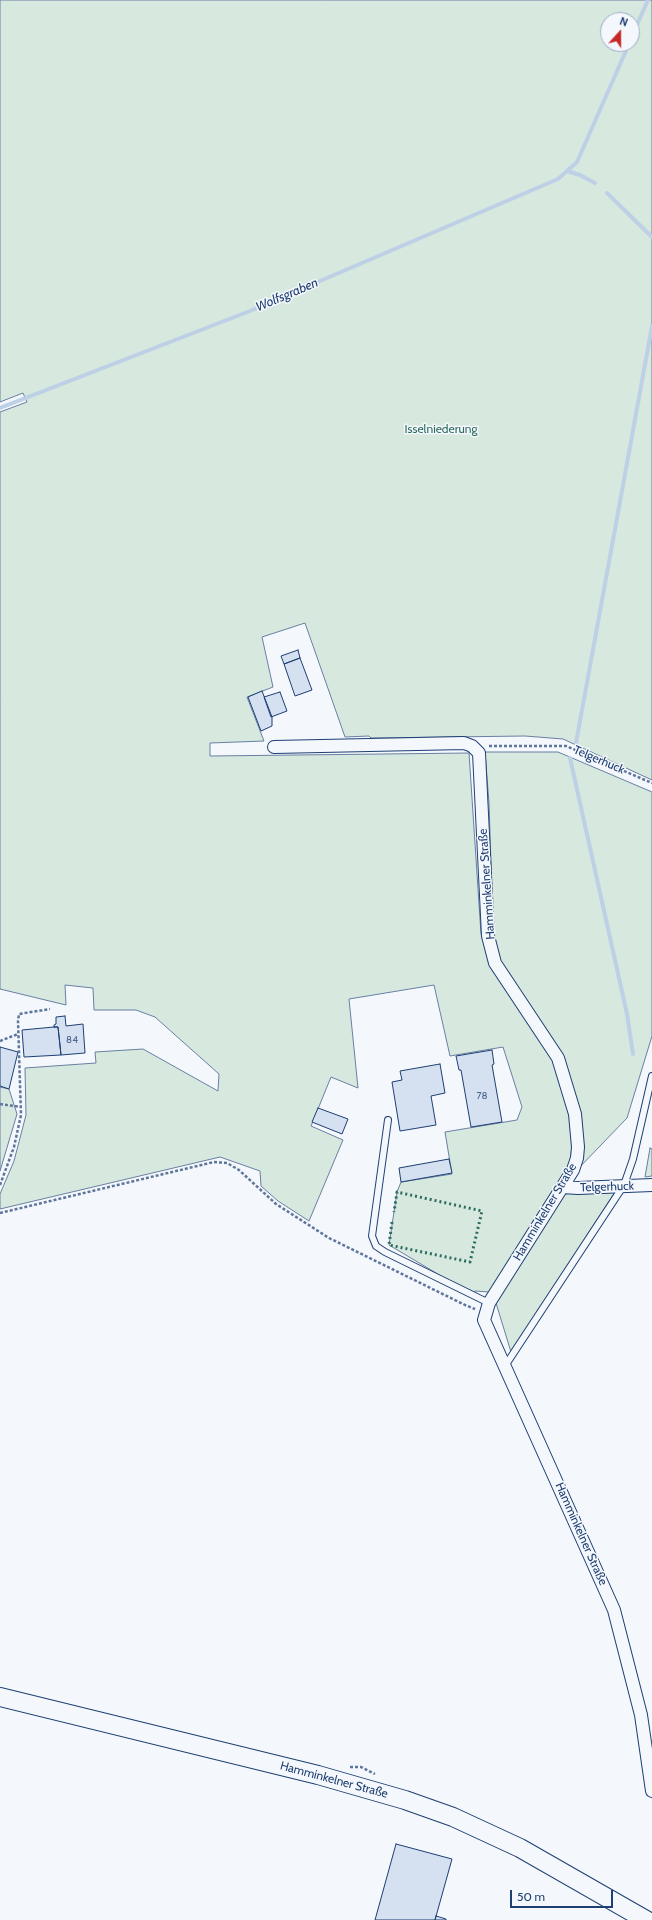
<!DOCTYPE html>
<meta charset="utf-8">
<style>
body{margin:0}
#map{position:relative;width:652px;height:1920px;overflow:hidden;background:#f4f7fb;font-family:Cabin,sans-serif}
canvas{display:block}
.north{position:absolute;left:600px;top:12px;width:40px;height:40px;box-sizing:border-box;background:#f4f7fb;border:1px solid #9eadc5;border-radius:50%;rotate:21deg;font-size:11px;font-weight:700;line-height:16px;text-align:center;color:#1d3f73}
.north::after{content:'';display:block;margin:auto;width:14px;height:18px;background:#c62828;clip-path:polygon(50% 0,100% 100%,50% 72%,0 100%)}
.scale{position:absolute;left:510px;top:1890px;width:103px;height:18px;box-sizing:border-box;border:2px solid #1d3f73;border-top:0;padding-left:5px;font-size:12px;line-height:14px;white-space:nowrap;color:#1d3f73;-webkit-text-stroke:3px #f4f7fb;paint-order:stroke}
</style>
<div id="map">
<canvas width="652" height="1920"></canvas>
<div class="north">N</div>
<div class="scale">50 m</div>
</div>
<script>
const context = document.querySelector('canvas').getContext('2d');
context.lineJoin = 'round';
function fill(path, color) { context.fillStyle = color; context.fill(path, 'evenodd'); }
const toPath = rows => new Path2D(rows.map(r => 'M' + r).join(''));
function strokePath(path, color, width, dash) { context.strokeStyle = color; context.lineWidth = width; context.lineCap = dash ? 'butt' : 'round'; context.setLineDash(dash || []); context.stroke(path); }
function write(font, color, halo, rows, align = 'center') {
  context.font = font + ' Cabin,sans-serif'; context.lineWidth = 3; context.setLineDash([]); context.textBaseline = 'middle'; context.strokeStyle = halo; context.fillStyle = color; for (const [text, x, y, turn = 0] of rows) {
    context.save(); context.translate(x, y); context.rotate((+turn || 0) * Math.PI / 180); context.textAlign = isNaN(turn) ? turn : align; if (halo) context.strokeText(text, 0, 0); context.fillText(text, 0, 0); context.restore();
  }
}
const green = toPath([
 [0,0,652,0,652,780,563,739,525,736,371,738,369,736,345,737,305,623,262,637,273,687,247,697,264,741,210,743,210,756,469,753,481,934,493,963,554,1059,562,1077,573,1134,570,1167,489,1292,475,1291,473,1295,389,1245,397,1192,401,1182,452,1174,445,1132,517,1120,522,1107,503,1047,450,1056,434,985,349,999,358,1088,331,1077,311,1126,343,1140,309,1221,278,1201,261,1186,260,1171,220,1157,0,1209,0,1194,14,1161,26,1115,25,1068,96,1063,95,1052,143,1049,218,1091,219,1074,155,1017,136,1010,94,1010,93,988,65,985,66,1005,0,989,0,412,27,402,23,393,0,402,0,0],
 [608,20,632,20,632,44,608,44,608,20],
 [485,752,558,752,652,792,652,1036,627,1118,576,1171,573,1095,500,963,495,944,493,928,489,803,485,752],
 [0,1087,9,1089,17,1114,0,1171,0,1087],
 [650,1148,652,1149,652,1176,645,1177,650,1148],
 [565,1189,617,1189,511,1352,496,1303,565,1189]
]);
const stream = toPath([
 [632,36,648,0],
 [567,171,580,175,595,183],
 [607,193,652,237],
 [0,408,250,311,558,179,577,162,629,44],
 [576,743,652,326],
 [570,758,627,1014,633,1054]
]);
const building = toPath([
 [298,650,300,658,284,664,281,656,298,650],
 [300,658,312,690,295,696,284,664,300,658],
 [262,691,272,717,272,726,261,731,248,697,262,691],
 [280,692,287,711,271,717,264,697,280,692],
 [65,1016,66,1026,83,1024,85,1053,61,1055,58,1027,54,1027,54,1025,56,1024,56,1017,65,1016],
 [54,1027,58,1027,61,1055,24,1057,22,1030,54,1027],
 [0,1047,18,1052,9,1089,0,1086,0,1047],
 [492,1050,494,1064,492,1065,502,1122,471,1127,461,1070,459,1070,456,1056,492,1050],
 [440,1064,445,1093,431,1096,436,1125,400,1131,392,1082,402,1080,400,1071,440,1064],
 [318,1108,348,1119,342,1134,312,1122,318,1108],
 [449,1159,452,1173,401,1182,399,1168,449,1159],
 [396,1844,452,1859,435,1920,375,1920,396,1844],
 [436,1916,446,1919,446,1920,435,1920,436,1916]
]);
const path = toPath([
 [489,746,566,746,652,783],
 [0,1041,18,1034],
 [0,1104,21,1107],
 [0,1185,14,1147,21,1115,18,1021,19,1014,50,1009],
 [0,1213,214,1162,227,1163,239,1170,276,1204,329,1238,465,1305,475,1309],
 [350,1767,361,1767,375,1774]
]);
const service = toPath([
 [388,1120,372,1236,376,1246,385,1252,489,1303],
 [505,1366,624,1185,633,1159,652,1076]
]);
const minor = toPath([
 [274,747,464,743,472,746,479,753,488,936,495,963,558,1058,575,1114,578,1147,577,1158,573,1170,489,1303,484,1320,614,1610,641,1715,652,1791],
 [562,1187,578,1188,652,1185]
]);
const secondary = toPath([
 [0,1697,318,1775,405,1800,453,1817,520,1848,646,1920]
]);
const hedge = toPath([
 [392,1222,389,1245,470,1262,482,1211,397,1192,394,1212]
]);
const numberNames = [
 ["84",72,1040],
 ["78",482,1096]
];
const parkNames = [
 ["Isselniederung",441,429]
];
const streetNames = [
 ["Telgerhuck",599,760,23],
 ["Hamminkelner Straße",487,884,-94],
 ["Telgerhuck",607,1187,-2],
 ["Hamminkelner Straße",545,1212,-59],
 ["Hamminkelner Straße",581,1534,66],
 ["Hamminkelner Straße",334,1780,15]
];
const waterNames = [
 ["Wolfsgraben",287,295,-23]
];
fill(green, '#d7e8df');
strokePath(green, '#687fa3', 1);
strokePath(stream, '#bed0e5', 4);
fill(building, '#d5e0f0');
strokePath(building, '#1d3f73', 1);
strokePath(service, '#1d3f73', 8);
strokePath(minor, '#1d3f73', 14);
strokePath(secondary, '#1d3f73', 20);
strokePath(path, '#5e769c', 2.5, [3, 2]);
strokePath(service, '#f4f7fb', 6);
strokePath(minor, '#f4f7fb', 12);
strokePath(secondary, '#f4f7fb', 18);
strokePath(hedge, '#2c6c60', 3, [2, 3]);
write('10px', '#4b6792', null, numberNames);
write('12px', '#2c6c60', '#f4f7fb', parkNames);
write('12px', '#1d3f73', '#f4f7fb', streetNames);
write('italic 13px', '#1d3f73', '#f4f7fb', waterNames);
</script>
